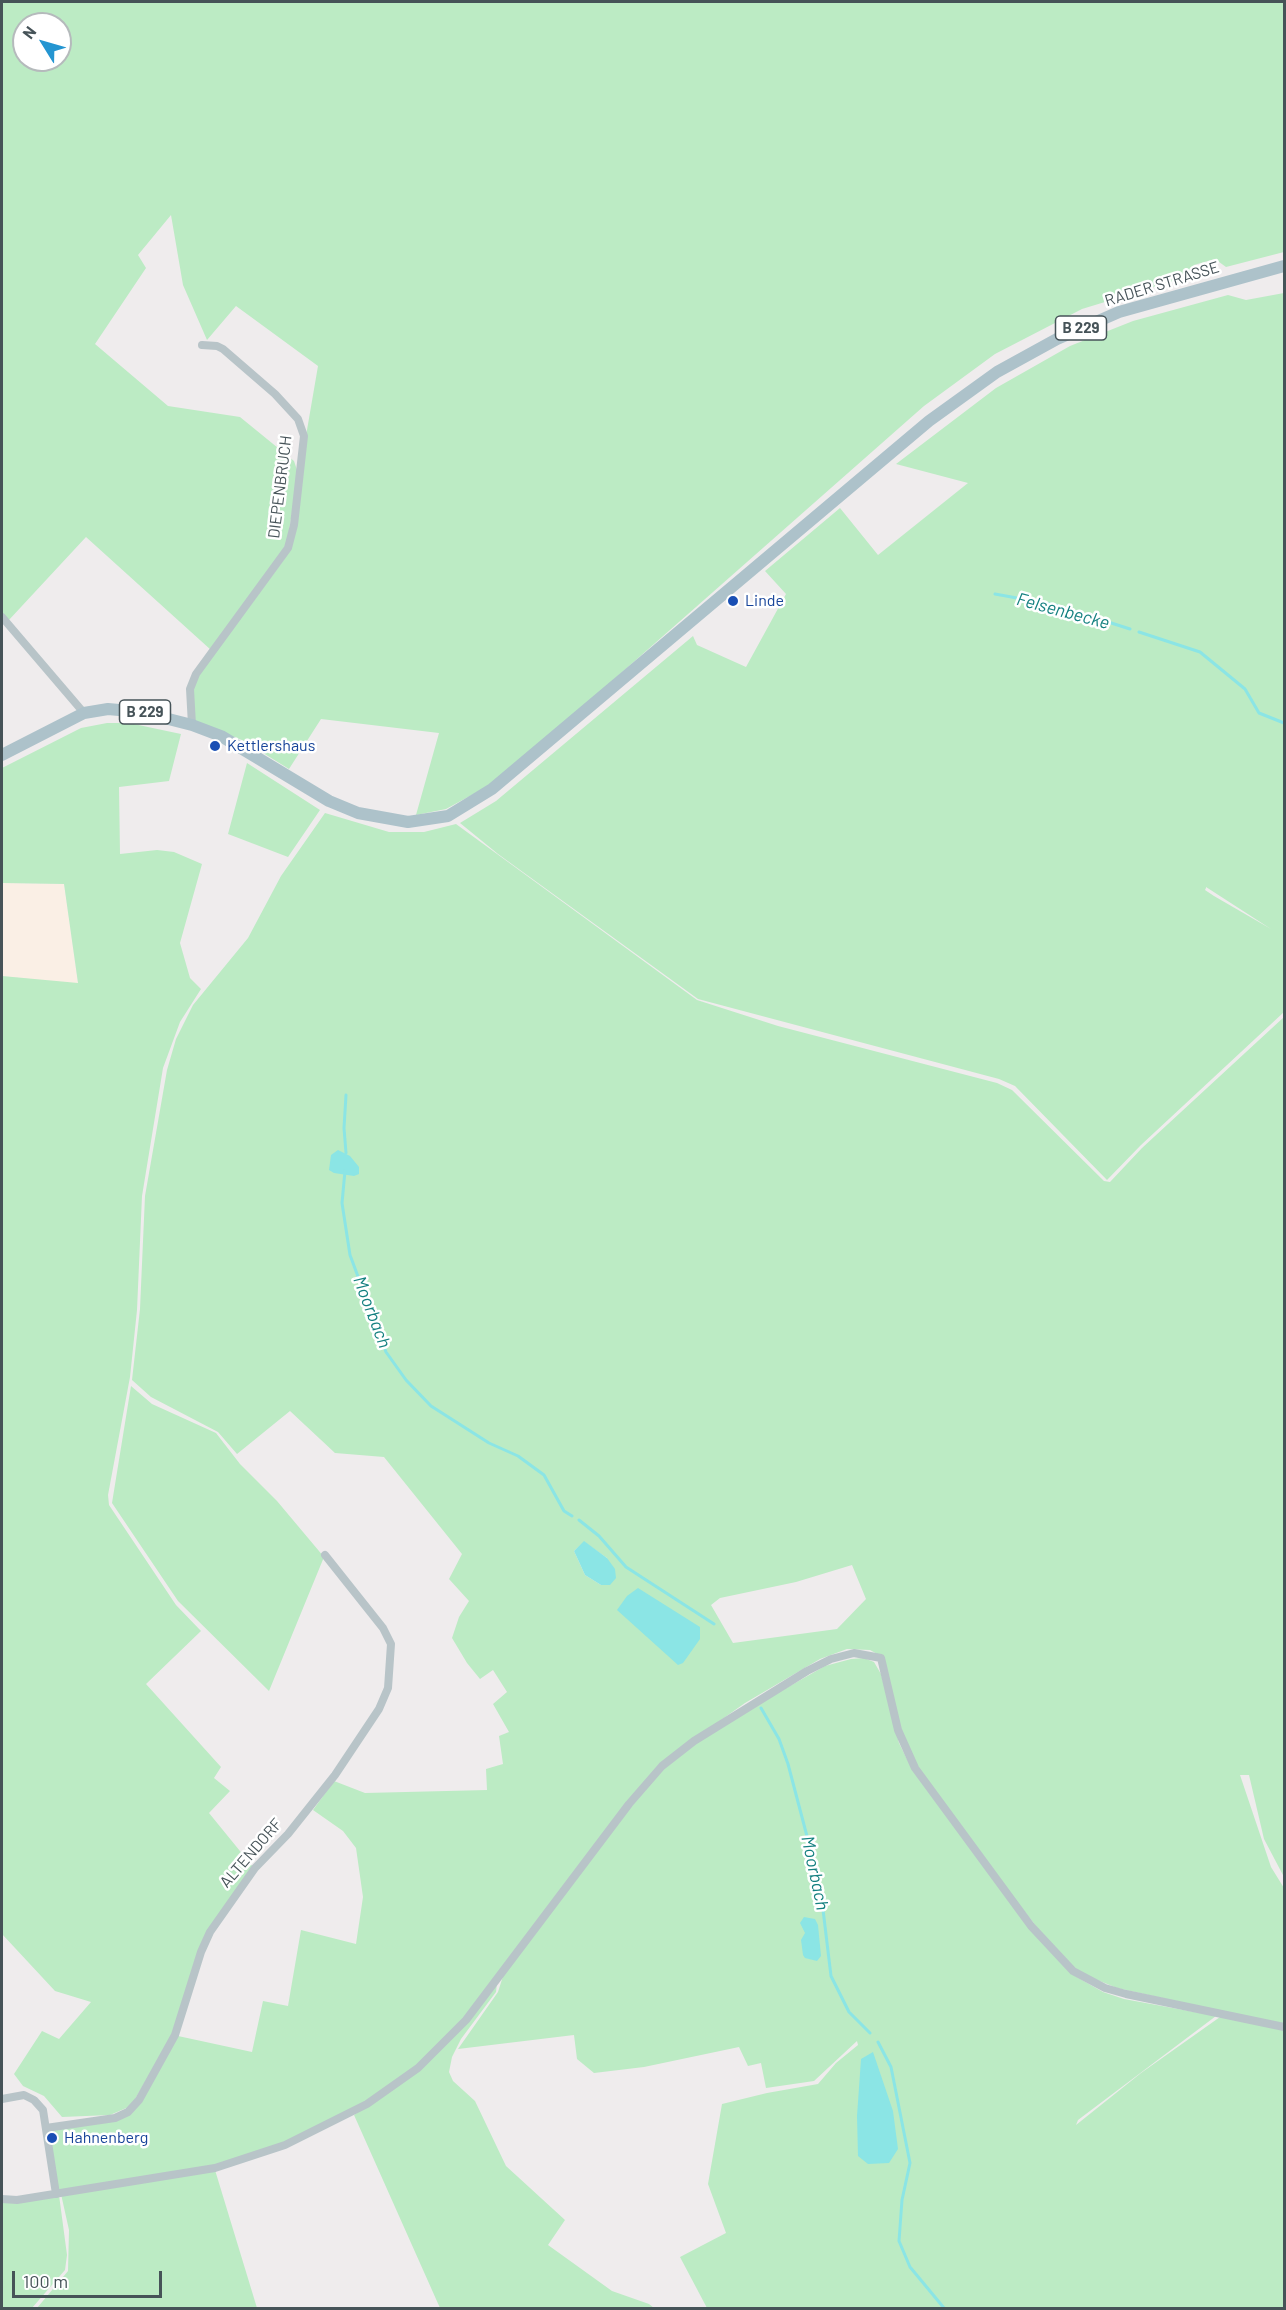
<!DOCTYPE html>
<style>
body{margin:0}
#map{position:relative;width:1286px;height:2310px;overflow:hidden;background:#efeced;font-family:Barlow,sans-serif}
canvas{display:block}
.frame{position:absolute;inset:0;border:3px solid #465358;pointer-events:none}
.north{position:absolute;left:12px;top:12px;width:60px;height:60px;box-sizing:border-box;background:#fff;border:2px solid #b5babc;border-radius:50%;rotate:307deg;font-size:16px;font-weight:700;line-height:24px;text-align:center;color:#465358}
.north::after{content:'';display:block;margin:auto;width:21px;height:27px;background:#2495d1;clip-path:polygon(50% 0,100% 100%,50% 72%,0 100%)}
.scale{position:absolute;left:12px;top:2271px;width:150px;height:27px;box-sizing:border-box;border:3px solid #465358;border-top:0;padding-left:8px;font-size:18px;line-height:21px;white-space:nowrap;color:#465358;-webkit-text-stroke:4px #fff;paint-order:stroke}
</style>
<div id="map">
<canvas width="1286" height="2310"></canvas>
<div class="frame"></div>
<div class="north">N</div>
<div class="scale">100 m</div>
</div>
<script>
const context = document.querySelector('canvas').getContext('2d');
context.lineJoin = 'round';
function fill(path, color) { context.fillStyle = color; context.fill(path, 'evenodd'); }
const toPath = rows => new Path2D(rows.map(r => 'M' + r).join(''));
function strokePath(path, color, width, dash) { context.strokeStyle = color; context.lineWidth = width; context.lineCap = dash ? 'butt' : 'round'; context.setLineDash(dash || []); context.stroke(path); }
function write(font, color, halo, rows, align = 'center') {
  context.font = font + ' Barlow,sans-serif'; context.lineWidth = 5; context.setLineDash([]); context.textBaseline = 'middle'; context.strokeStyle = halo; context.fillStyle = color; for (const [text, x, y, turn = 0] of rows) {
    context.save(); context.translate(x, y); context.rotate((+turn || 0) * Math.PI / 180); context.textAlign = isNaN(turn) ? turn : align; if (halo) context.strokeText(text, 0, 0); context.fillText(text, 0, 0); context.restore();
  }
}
const commercial = toPath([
 [2,883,64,884,78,984,2,976]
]);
const green = toPath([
 [2,2,1284,2,1284,252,1226,267,1215,259,1194,265,1190,276,1082,309,995,354,924,406,544,741,490,785,446,809,416,815,439,733,321,719,289,769,242,740,193,722,193,683,285,558,318,366,236,306,207,340,183,285,171,215,138,255,146,268,95,344,168,406,240,417,294,461,298,473,288,538,282,555,211,650,86,537,8,621,2,614],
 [24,24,60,24,60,60,24,60],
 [1284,293,1284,1012,1141,1145,1107,1180,1015,1086,999,1079,698,999,498,854,460,823,496,801,693,636,697,645,746,667,786,594,765,571,840,508,878,555,968,483,896,464,996,388,1070,346,1133,321,1228,295,1246,300],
 [1206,888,1206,887,1271,929,1214,896,1205,890],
 [129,723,181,734,169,781,119,787,120,854,157,850,174,852,202,864,180,943,190,978,201,989,180,1022,163,1068,142,1196,137,1310,130,1377,108,1495,109,1505,176,1605,201,1631,146,1684,221,1767,214,1778,230,1791,209,1813,253,1867,207,1931,172,2036,131,2106,110,2115,62,2117,44,2096,23,2086,14,2074,42,2031,59,2039,91,2002,55,1991,2,1934,2,976,78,983,64,884,2,883,2,768,81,728,107,723],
 [247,763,320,810,288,857,228,834],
 [325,813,389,832,424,832,456,824,697,1000,778,1026,997,1083,1012,1090,1104,1181,1110,1182,1142,1148,1284,1017,1284,1877,1264,1839,1249,1775,1240,1775,1271,1867,1284,1888,1284,2025,1117,1988,1080,1973,1033,1926,918,1767,901,1729,881,1656,870,1650,847,1649,820,1659,745,1703,700,1735,626,1803,463,2019,417,2066,365,2102,284,2143,215,2167,58,2191,49,2130,129,2113,178,2036,252,2052,263,2001,288,2006,301,1930,356,1944,363,1897,356,1848,343,1831,313,1810,334,1781,365,1793,487,1790,486,1769,503,1764,499,1736,509,1732,493,1704,507,1692,493,1670,480,1679,467,1663,452,1638,459,1617,469,1601,449,1579,462,1554,384,1457,335,1453,290,1411,237,1454,218,1432,151,1397,132,1380,140,1309,145,1196,167,1070,176,1039,193,1005,248,938,281,876],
 [584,1542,607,1558,610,1585,601,1585,585,1575,574,1551],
 [852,1565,866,1599,837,1629,733,1643,711,1605,720,1598,796,1582],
 [131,1386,152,1404,216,1433,240,1464,277,1501,324,1557,269,1691,178,1601,112,1503],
 [864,1658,874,1662,881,1674,899,1743,910,1765,1075,1976,1103,1992,1124,1999,1216,2016,1078,2120,1076,2125,1141,2073,1220,2017,1284,2030,1284,2308,707,2308,680,2257,726,2233,708,2184,722,2104,767,2093,818,2084,836,2063,858,2045,857,2041,814,2081,766,2088,761,2063,748,2066,739,2047,644,2067,594,2073,577,2059,574,2035,458,2049,498,1992,504,1973,613,1828,665,1767,684,1751,760,1703,825,1666,851,1659],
 [497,1983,496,1992,461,2039,452,2057,449,2072,453,2081,475,2101,506,2166,565,2220,548,2245,612,2291,649,2304,654,2308,440,2308,354,2115,418,2069],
 [215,2170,257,2308,37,2308,68,2271,69,2230,61,2194],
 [59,2195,67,2255,65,2270,32,2308,2,2308,2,2201]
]);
const water = toPath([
 [338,1150,350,1156,359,1167,359,1174,354,1176,334,1173,329,1170,331,1155],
 [584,1541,607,1558,615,1569,616,1578,610,1585,601,1585,585,1575,574,1551],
 [638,1588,700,1627,700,1639,683,1663,678,1665,617,1610,627,1596],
 [804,1917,815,1919,818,1925,821,1956,817,1961,805,1958,803,1955,801,1940,805,1933,800,1923],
 [873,2052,893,2111,898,2149,889,2163,868,2164,858,2156,857,2116,861,2059]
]);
const stream = toPath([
 [995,594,1055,605,1130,629],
 [1139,632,1200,652,1245,689,1259,713,1284,723],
 [346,1153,344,1128,346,1095],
 [345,1171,342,1203,350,1255,386,1352,406,1380,431,1406,489,1443,518,1456,544,1475,564,1511,572,1516],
 [579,1520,599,1536,626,1567,714,1624],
 [761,1708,779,1739,788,1764,808,1840,821,1893,831,1976,849,2012,870,2033],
 [878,2042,891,2067,910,2163,902,2200,899,2241,910,2267,944,2308]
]);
const street = toPath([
 [2,617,84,713],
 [192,725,190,689,196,674,288,548,294,525,304,436,298,419,275,394,223,349,217,346,202,345],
 [2,2099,24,2095,34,2100,43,2110,56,2194],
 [46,2128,115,2118,128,2112,139,2100,175,2035,201,1952,210,1932,255,1868,288,1834,335,1775,379,1709,388,1688,391,1644,383,1628,325,1555],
 [2,2199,17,2200,215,2168,285,2145,367,2104,418,2068,466,2020,629,1804,662,1766,694,1741,807,1671,831,1659,854,1653,881,1658,898,1730,915,1768,1031,1926,1073,1971,1105,1988,1126,1994,1284,2027]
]);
const primary = toPath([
 [2,755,84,713,108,709,141,712,192,725,221,736,329,801,358,813,408,822,448,816,492,789,929,421,997,372,1057,339,1119,312,1284,266]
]);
const markers = [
 [733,601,6,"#1a4fb4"],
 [215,746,6,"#1a4fb4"],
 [52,2138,6,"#1a4fb4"]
];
const shields = [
 [1081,328,51],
 [145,712,51]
];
const shieldNames = [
 ["B 229",1081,328],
 ["B 229",145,712]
];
const streetNames = [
 ["RADER STRASSE",1162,284,-17],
 ["DIEPENBRUCH",280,487,-83],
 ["ALTENDORF",251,1853,-49]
];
const transitNames = [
 ["Linde",745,601],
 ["Kettlershaus",227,746],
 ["Hahnenberg",64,2138]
];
const waterNames = [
 ["Felsenbecke",1063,611,15],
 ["Moorbach",372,1312,69],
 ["Moorbach",815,1873,78]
];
fill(commercial, '#faefe5');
fill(green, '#bcebc4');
fill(water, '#8be5e5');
strokePath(stream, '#8be5e5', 3);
strokePath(street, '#b8c4c8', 8);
strokePath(primary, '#adc2ca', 12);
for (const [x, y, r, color] of markers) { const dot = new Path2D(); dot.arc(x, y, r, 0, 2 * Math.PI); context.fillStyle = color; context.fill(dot); strokePath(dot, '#fff', 2); }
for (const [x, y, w] of shields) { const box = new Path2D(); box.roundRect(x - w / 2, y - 12, w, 24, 4.5); context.fillStyle = '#fff'; context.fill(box); strokePath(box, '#465358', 1.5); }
write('bold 15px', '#465358', null, shieldNames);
write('16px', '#465358', '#fff', streetNames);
write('16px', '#164399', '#fff', transitNames, 'left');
write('italic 18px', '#148080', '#fff', waterNames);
</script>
